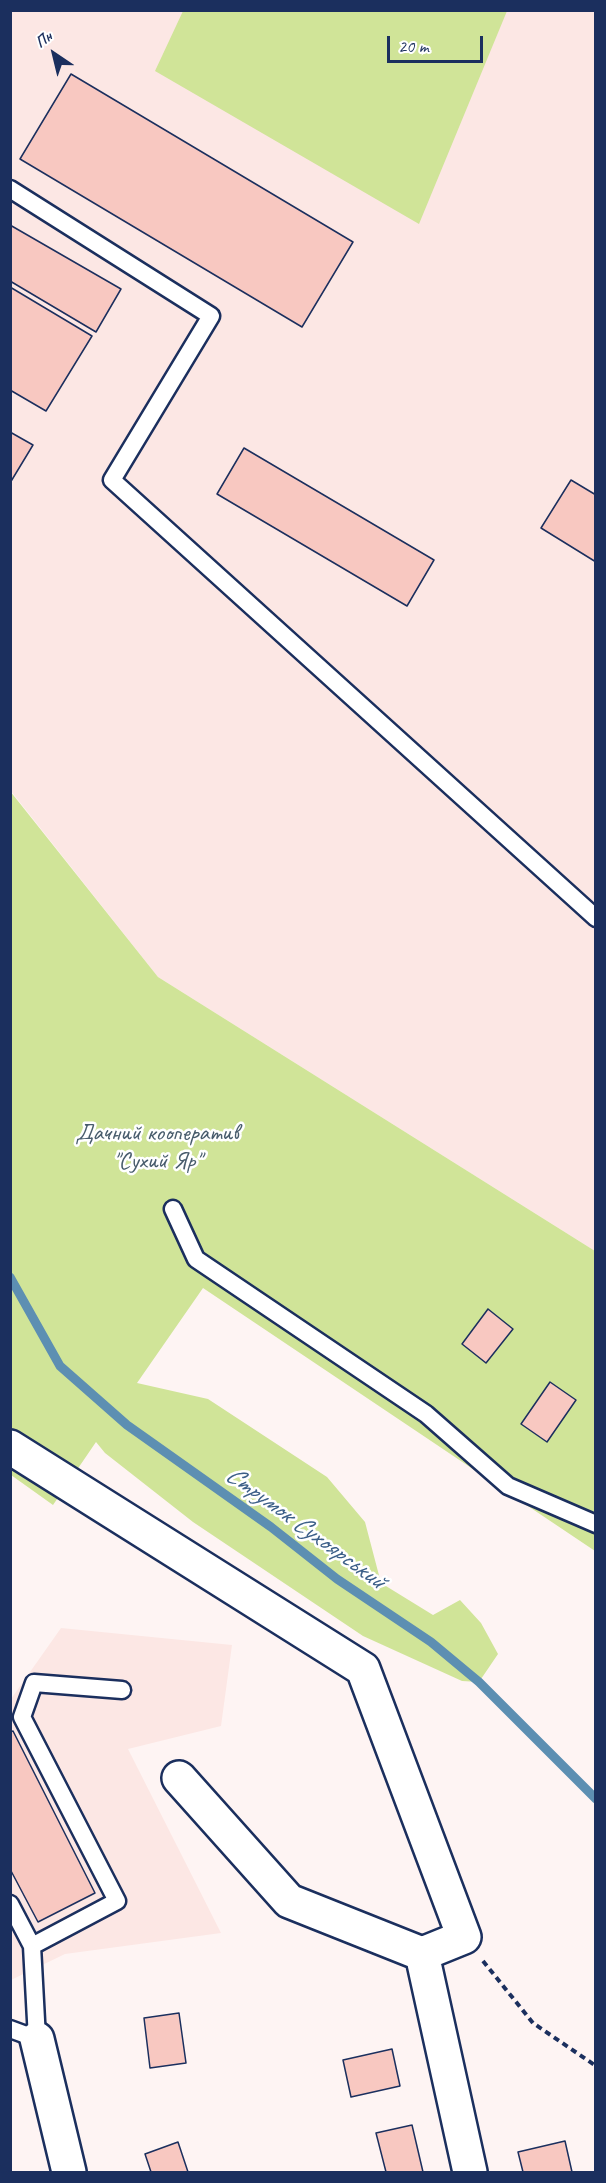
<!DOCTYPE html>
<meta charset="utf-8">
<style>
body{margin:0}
#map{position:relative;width:606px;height:2183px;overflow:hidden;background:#fef4f3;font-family:Caveat,sans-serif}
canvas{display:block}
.frame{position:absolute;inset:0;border:12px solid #1b2f5e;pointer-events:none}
.north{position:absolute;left:24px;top:24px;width:60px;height:60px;-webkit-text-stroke:4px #fff;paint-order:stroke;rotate:325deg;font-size:16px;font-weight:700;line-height:24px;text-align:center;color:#1b2f5e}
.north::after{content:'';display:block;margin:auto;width:21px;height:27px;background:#1b2f5e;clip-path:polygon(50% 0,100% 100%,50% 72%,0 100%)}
.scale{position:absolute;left:387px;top:36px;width:96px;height:27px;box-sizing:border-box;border:3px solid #1b2f5e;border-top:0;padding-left:8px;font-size:18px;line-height:21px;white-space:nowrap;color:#1b2f5e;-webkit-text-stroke:4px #fff;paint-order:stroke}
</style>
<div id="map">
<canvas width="606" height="2183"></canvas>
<div class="frame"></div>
<div class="north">Пн</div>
<div class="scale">20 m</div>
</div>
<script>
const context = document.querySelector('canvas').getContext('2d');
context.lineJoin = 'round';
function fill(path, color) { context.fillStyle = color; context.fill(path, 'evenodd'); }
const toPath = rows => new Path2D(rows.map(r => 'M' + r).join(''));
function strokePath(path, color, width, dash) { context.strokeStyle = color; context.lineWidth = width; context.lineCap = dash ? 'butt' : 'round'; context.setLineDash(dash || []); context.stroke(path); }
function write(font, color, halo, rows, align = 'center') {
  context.font = font + ' Caveat,sans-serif'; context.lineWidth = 5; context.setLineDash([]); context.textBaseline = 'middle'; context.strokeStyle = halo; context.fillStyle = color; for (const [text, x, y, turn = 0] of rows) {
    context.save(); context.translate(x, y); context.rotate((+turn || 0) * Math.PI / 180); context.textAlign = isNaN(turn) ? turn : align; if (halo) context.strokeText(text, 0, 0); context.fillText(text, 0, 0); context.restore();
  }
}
const built = toPath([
 [11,11,595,11,595,1251,158,977,11,791],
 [61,1628,232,1645,221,1726,128,1749,221,1933,65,1954,11,1980,11,1699]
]);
const green = toPath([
 [183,11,183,10,507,11,419,224,155,71],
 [10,791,158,977,595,1251,595,1551,203,1288,137,1383,208,1399,327,1477,365,1522,381,1583,433,1615,460,1600,481,1623,498,1654,479,1682,462,1681,363,1636,193,1522,105,1453,96,1442,53,1505,11,1475]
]);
const stream = toPath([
 [10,1277,60,1366,127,1425,271,1527,337,1579,431,1642,479,1682,596,1799]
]);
const building = toPath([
 [71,74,353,242,302,327,20,159,71,74],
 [10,225,121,289,96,332,10,281,10,225],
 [10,287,92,336,46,411,10,390,10,287],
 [10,432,33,445,10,483,10,432],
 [244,448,434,560,407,606,217,494,244,448],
 [571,480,596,495,596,562,541,528,571,480],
 [488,1309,513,1329,486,1363,462,1344,488,1309],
 [550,1382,576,1400,547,1442,521,1424,550,1382],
 [13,1731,95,1893,38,1922,10,1869,10,1732,13,1731],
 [179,2013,186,2063,150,2068,144,2018,179,2013],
 [392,2049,400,2086,351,2097,343,2060,392,2049],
 [412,2125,423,2172,386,2172,376,2133,412,2125],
 [565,2141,572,2172,523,2172,518,2152,565,2141],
 [178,2142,188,2172,151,2172,145,2154,178,2142]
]);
const path = toPath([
 [483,1961,533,2023,596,2066]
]);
const service = toPath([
 [10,189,211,316,112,480,596,918],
 [173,1209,196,1259,426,1414,508,1486,596,1524],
 [10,1904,32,1946,37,2039,10,2029],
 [32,1946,117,1901,22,1717,34,1683,122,1690]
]);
const minor = toPath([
 [10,1447,363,1669,464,1937,422,1954,289,1901,179,1778],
 [422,1954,470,2172],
 [37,2039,69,2172]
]);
const parkNames = [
 ["Дачний кооператив",157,1134],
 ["\"Сухий Яр\"",157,1162]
];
const waterNames = [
 ["Струмок Сухоярський",305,1528,36]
];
fill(built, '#fce7e4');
fill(green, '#d0e498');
strokePath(stream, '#5d8fb2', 9);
fill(building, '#f8c8c1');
strokePath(building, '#1b2f5e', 1.5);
strokePath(service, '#1b2f5e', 21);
strokePath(minor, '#1b2f5e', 38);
strokePath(path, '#1b2f5e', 4, [6, 4.5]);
strokePath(service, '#fff', 16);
strokePath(minor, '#fff', 33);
write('24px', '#485c6c', '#fff', parkNames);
write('italic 26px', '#3c5f88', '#fff', waterNames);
</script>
